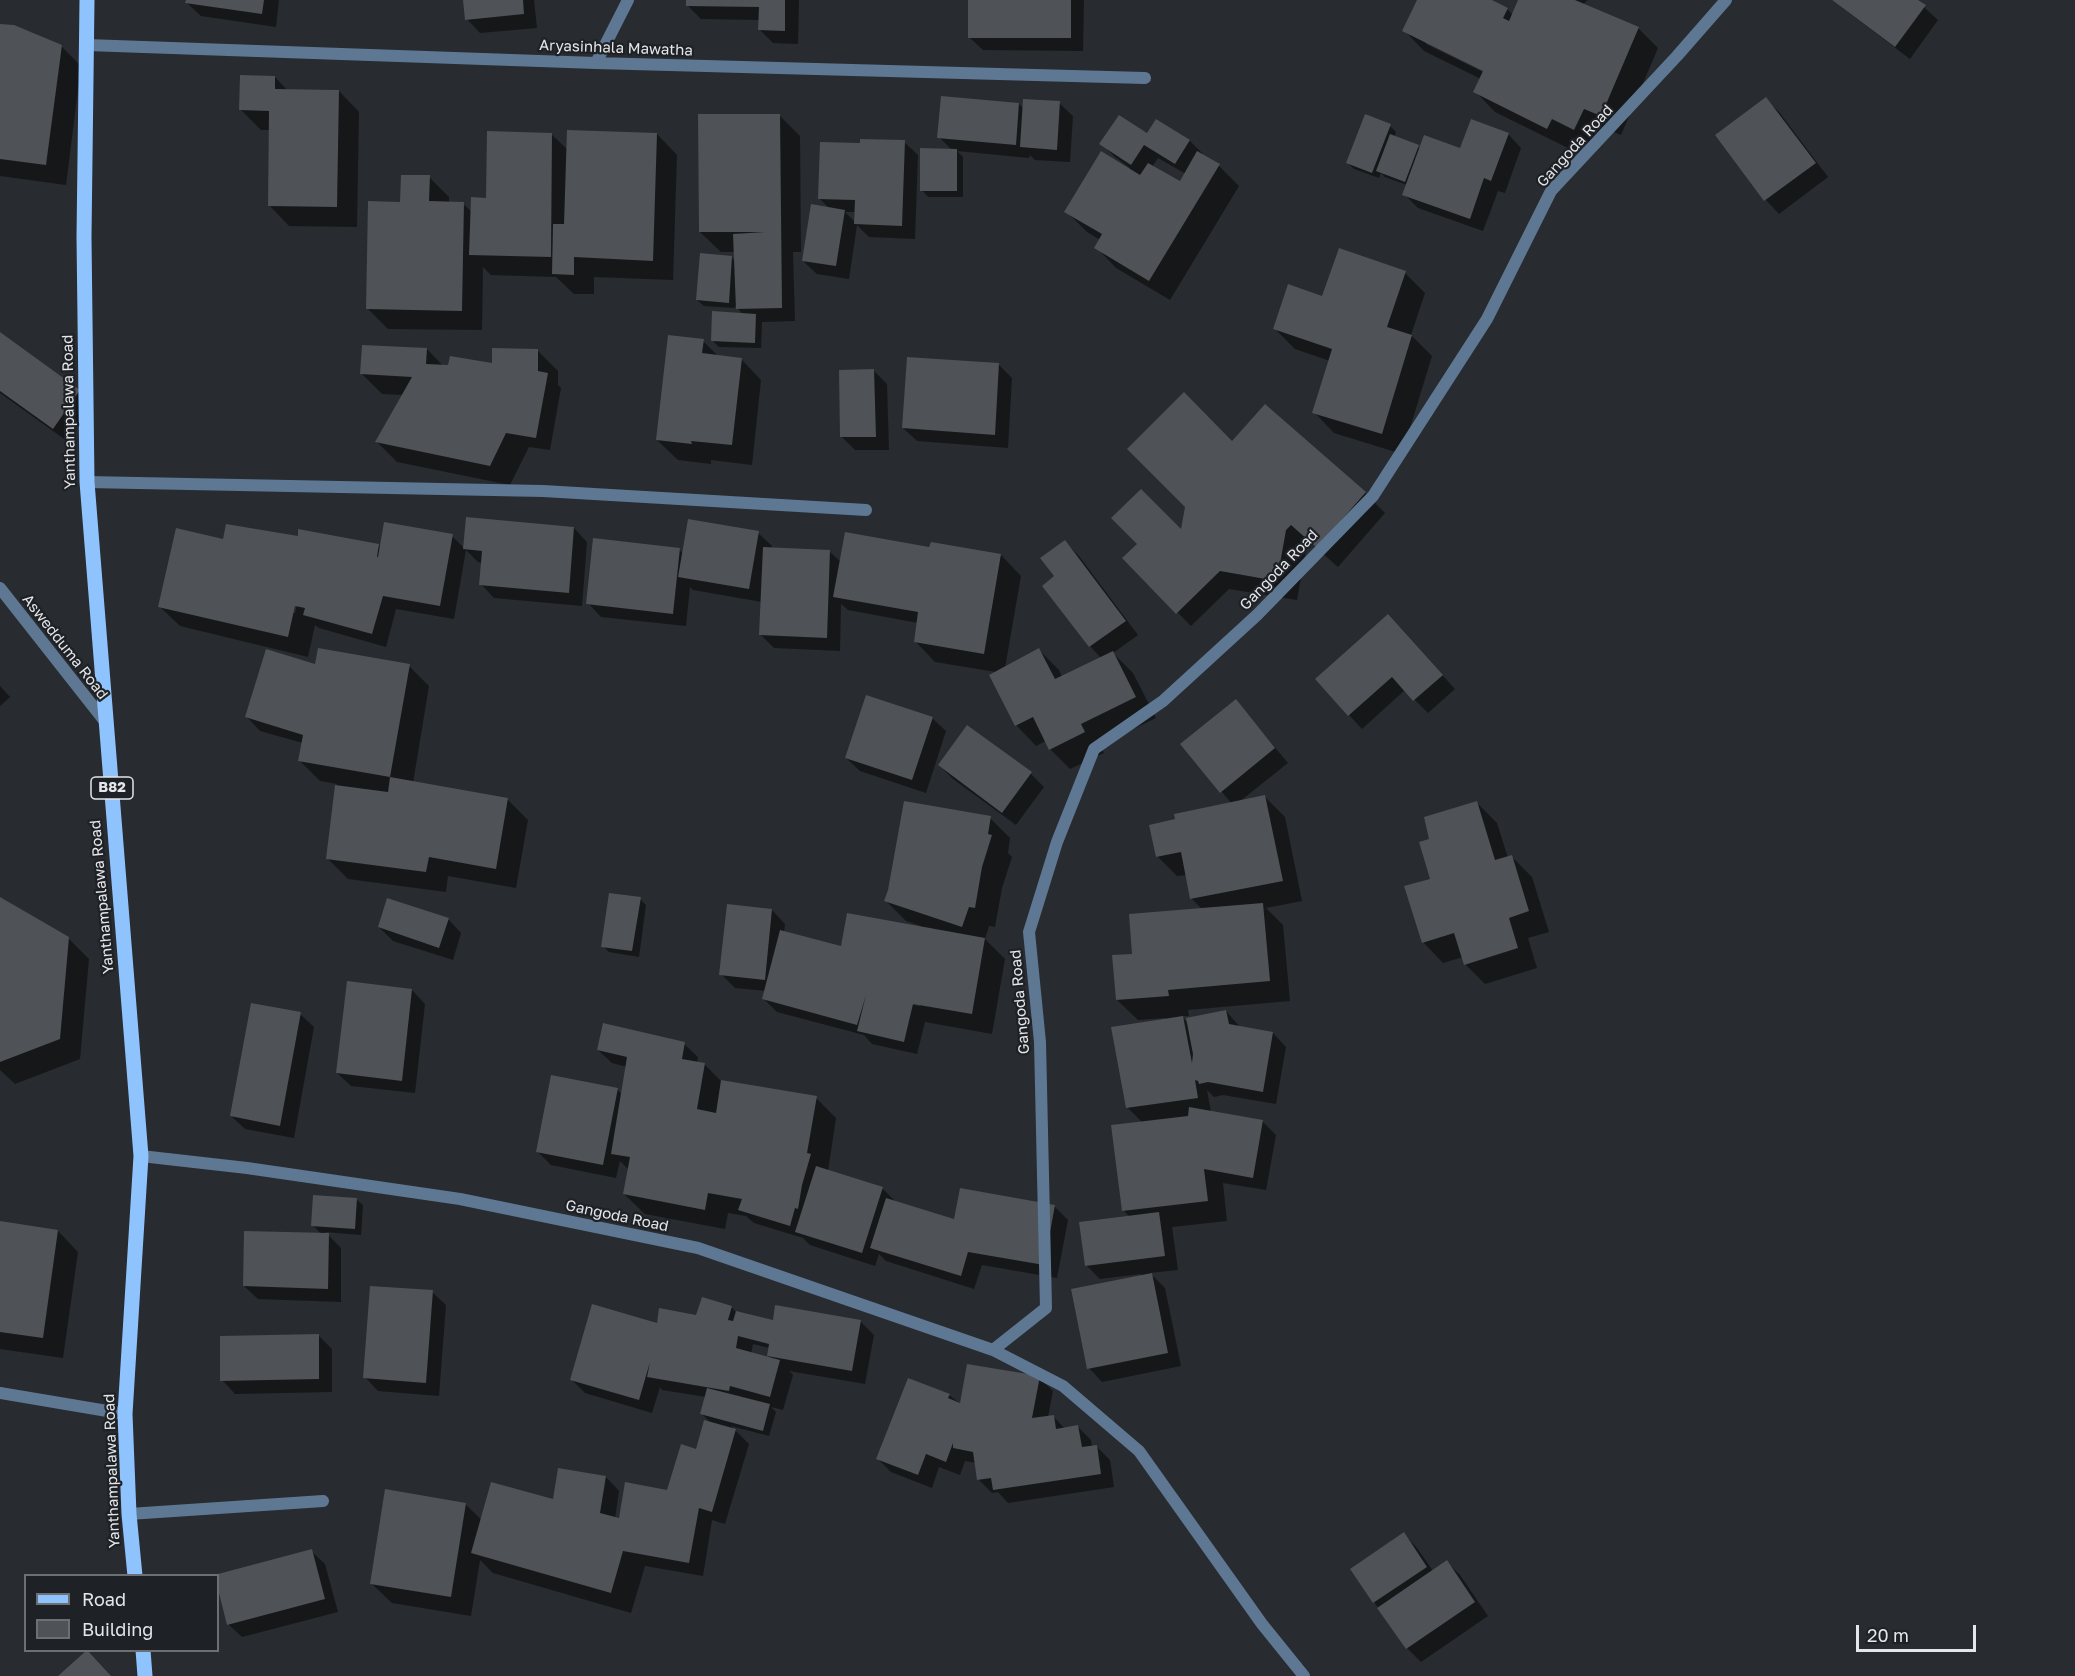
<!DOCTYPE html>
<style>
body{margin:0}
#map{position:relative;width:2075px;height:1676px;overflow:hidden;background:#282b2f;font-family:"Golos Text",sans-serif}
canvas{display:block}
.legend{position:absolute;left:24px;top:1574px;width:195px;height:78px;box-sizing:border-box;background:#1e2125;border:2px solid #6d7073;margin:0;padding:8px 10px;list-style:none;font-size:18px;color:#e4e6e9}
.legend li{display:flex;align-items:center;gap:12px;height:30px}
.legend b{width:30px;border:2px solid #6d7073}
.scale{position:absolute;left:1856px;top:1625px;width:120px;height:27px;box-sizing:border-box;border:3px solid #e4e6e9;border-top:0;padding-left:8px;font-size:18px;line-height:21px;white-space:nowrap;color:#e4e6e9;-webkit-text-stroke:4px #1e2125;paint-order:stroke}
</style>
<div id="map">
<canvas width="2075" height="1676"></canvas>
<ul class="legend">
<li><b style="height:8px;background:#8fc3fe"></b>Road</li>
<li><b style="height:16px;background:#4f5256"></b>Building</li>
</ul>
<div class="scale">20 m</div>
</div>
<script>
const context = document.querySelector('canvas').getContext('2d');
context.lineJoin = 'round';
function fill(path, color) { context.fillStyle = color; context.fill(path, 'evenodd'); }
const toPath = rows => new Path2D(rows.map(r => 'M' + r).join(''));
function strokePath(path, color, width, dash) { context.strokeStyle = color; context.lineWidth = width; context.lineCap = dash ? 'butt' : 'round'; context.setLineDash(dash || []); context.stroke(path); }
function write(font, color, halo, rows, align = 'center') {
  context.font = font + ' "Golos Text",sans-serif'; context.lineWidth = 4.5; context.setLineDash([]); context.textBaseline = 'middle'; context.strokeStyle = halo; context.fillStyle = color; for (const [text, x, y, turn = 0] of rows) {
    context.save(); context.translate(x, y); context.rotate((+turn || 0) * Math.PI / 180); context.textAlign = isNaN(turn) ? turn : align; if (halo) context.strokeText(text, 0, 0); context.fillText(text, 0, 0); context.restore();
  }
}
const shadow = toPath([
 [187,0,279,0,276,27,201,16,187,3],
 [465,0,534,0,537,28,480,33,467,19],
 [687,0,799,0,798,44,773,43,760,30,760,20,701,19,687,5],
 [969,0,1084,0,1083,51,983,50,969,37],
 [1419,0,1488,0,1507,9,1513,15,1519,0,1588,0,1582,5,1638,28,1658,48,1621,135,1605,128,1595,149,1573,138,1568,148,1495,112,1475,91,1481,79,1424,51,1404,30],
 [1426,41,1491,73,1489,75,1426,44],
 [1832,0,1916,0,1938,20,1910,59],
 [0,26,61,46,81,66,66,185,0,176],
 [275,77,288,91,339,91,359,112,357,227,289,226,269,205,270,130,261,130,240,109],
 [1766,99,1779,112,1828,177,1779,214,1766,200,1717,135],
 [1059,103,1073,116,1070,162,1035,160,1030,155,1029,158,957,151,963,157,963,197,928,197,922,190,952,150,939,137,1019,104,1024,109],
 [780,116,800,136,801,252,793,252,795,321,762,322,761,348,719,347,712,340,744,315,735,306,735,308,704,306,697,300,731,257,736,262,735,252,721,252,700,232],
 [1156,121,1190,141,1203,154,1202,156,1219,166,1239,186,1170,300,1116,268,1096,247,1100,240,1087,232,1066,211,1130,168,1115,157,1101,143,1147,135],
 [1158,158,1186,174,1180,184,1152,167],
 [1390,126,1396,132,1394,137,1421,149,1461,150,1508,134,1521,148,1505,193,1498,191,1483,231,1418,208,1404,194,1407,185,1385,177,1381,173,1379,178,1354,169,1348,163],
 [551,134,568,150,657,134,677,155,673,280,594,277,594,294,574,294,556,277,491,275,483,267,482,330,388,329,368,309,401,204,429,177,449,197,449,203,463,204,472,212],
 [904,142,918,155,915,239,869,237,857,225,849,279,817,274,803,261,830,209,819,198,861,145],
 [845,212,856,212,856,223],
 [1405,273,1425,293,1411,335,1432,356,1402,454,1334,433,1314,412,1330,361,1295,349,1274,328,1323,298],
 [0,334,79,391,93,405,67,441,0,393],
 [703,341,719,357,741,359,761,380,752,465,711,460,711,464,678,460,657,440],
 [427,349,444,367,493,365,538,351,558,371,558,385,561,388,550,450,529,447,510,485,397,462,377,442,403,395,382,394,362,374],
 [999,365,1012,378,1008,448,917,441,903,428],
 [874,371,887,384,889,450,855,450,842,437],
 [1265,406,1365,493,1385,513,1338,567,1312,544,1306,550,1297,600,1229,589,1191,626,1124,558,1182,532],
 [574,528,587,542,582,606,494,598,481,584,482,563,478,562,466,550,454,619,396,609,386,647,319,628,315,625,308,657,180,626,159,606,224,541,299,538,378,545,381,548,452,536,464,548],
 [306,564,295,613,292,613],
 [758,533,772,546,771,548,829,551,841,562,929,548,1001,555,1021,576,1005,668,1039,650,1059,670,1062,677,1101,658,1090,646,1056,577,1065,542,1079,556,1138,635,1113,653,1133,673,1156,718,1100,745,1104,753,1070,769,1050,749,1046,741,1036,746,1016,725,996,672,935,662,915,641,918,623,848,610,841,604,840,651,774,648,760,634,762,602,693,590,690,587,686,626,601,617,588,603,679,550,684,554],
 [1401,629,1455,689,1428,713,1405,690,1362,729,1349,715],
 [317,665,409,666,429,686,413,783,507,799,528,820,516,888,448,876,446,892,348,879,327,858,337,784,320,781,300,761,303,743,260,731,247,717],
 [0,686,10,697,0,706],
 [1236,701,1288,763,1239,802,1265,797,1285,817,1302,901,1266,908,1283,925,1290,1001,1188,1010,1189,1016,1181,1016,1189,1024,1226,1011,1240,1027,1273,1033,1286,1047,1276,1104,1223,1095,1214,1097,1207,1090,1211,1112,1262,1121,1276,1135,1266,1190,1223,1183,1227,1221,1172,1227,1178,1270,1150,1273,1165,1288,1181,1366,1102,1382,1089,1368,1141,1276,1141,1274,1100,1279,1086,1265,1130,1217,1124,1211,1143,1123,1128,1108,1165,1020,1165,1018,1138,1020,1117,1000,1134,955,1202,909,1192,899,1187,875,1177,876,1157,856,1232,804,1182,744],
 [932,718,946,731,926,793,860,771,846,758],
 [939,765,1031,774,1044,787,1016,825,953,779],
 [1477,803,1497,823,1508,858,1511,856,1532,877,1549,932,1528,938,1537,968,1485,984,1465,964,1463,957,1443,963,1423,942,1432,880,1431,839],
 [990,818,1010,838,1008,853,1012,857,1002,888,995,927,989,926,985,939,1005,959,992,1034,925,1022,917,1054,872,1044,864,1035,777,1012,764,999,766,991,735,988,721,974,772,910,785,924,784,932,842,948,920,928,921,926,906,921,886,901],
 [856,992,921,1003,920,1006,856,995],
 [0,899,68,938,89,959,80,1059,15,1084,0,1070],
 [640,899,646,905,639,957,609,952,603,946],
 [448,919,461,933,453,960,393,941,379,927],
 [412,990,425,1004,415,1093,351,1086,337,1073],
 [300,1014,314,1027,294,1138,245,1129,231,1116],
 [684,1044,698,1057,697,1063,704,1064,721,1081,816,1098,836,1118,828,1171,882,1188,896,1202,956,1221,1054,1206,1068,1220,1057,1278,982,1265,974,1289,886,1261,879,1254,875,1266,810,1245,803,1238,754,1223,746,1216,728,1213,725,1229,645,1214,624,1194,629,1170,620,1161,616,1178,551,1165,538,1152,617,1089,622,1095,627,1067,612,1063,598,1050],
 [356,1199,363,1205,361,1235,325,1232,341,1248,341,1302,258,1299,244,1286,322,1235,313,1225],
 [0,1223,58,1231,78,1252,63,1358,0,1349],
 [432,1292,446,1305,439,1396,378,1391,365,1377],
 [731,1307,736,1312,774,1322,860,1321,874,1335,865,1384,789,1371,793,1375,783,1410,771,1407,776,1412,769,1436,731,1426,749,1444,725,1524,712,1520,703,1576,645,1566,631,1613,493,1573,480,1560,471,1616,392,1603,371,1583,465,1504,482,1520,554,1501,560,1469,606,1477,619,1491,615,1519,620,1520,668,1492,697,1450,711,1423,702,1414,706,1397,662,1390,660,1387,652,1413,585,1393,572,1380,658,1325],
 [753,1344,769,1348,768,1358,751,1354],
 [318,1335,332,1349,332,1392,235,1394,222,1380],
 [1039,1378,1053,1391,1048,1417,1053,1416,1065,1429,1078,1427,1091,1440,1092,1447,1096,1446,1110,1460,1114,1487,1008,1503,998,1492,992,1493,979,1480,976,1463,965,1461,960,1475,939,1467,932,1488,891,1472,878,1459,949,1395,962,1405],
 [1404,1534,1417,1548,1433,1571,1447,1562,1460,1575,1488,1616,1421,1662,1407,1648,1374,1602],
 [311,1551,325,1564,338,1612,242,1637,228,1624,217,1576]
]);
const building = toPath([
 [186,0,264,0,262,14,185,3],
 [463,0,523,0,524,14,465,20],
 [686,0,785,0,785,31,758,30,759,7,686,6],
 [968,0,1071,0,1071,38,968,38],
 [1417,0,1492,0,1508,8,1503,18,1509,21,1518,0,1575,0,1639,27,1601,116,1584,109,1574,130,1552,119,1547,129,1473,92,1483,71,1402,31],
 [1832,0,1918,0,1926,5,1895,47],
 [0,24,14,25,62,45,46,165,0,159],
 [240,75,275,76,275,89,339,90,337,207,268,206,269,111,239,110],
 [941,96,1019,103,1016,145,937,138],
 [1766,97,1816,163,1764,201,1715,135],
 [1023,99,1060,101,1057,150,1020,147],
 [698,114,780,114,782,308,736,309,733,234,765,232,699,232],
 [1365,114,1391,124,1372,173,1346,163],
 [1119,115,1147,133,1156,119,1190,140,1175,164,1144,145,1131,165,1099,144],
 [1471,119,1509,133,1491,181,1484,178,1470,219,1402,195,1424,135,1460,148],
 [567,130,657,133,653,261,574,257,574,275,552,274,553,224,564,224],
 [487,131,552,133,551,257,469,255,471,197,486,198],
 [1390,134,1419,145,1405,182,1376,171],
 [860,139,905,140,902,226,854,224,855,200,818,199,820,142,860,143],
 [920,148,957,149,957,191,920,191],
 [1101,151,1140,175,1148,163,1180,181,1197,151,1220,164,1149,281,1094,248,1102,234,1064,212],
 [401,175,430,175,429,201,464,202,462,311,366,309,368,201,400,202],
 [811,204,845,210,836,266,802,261],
 [1339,248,1406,271,1387,327,1412,335,1382,434,1312,413,1332,349,1273,329,1288,284,1322,296],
 [700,253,732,256,729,303,696,300],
 [712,311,756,314,755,343,711,341],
 [0,332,80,390,53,429,0,391],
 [668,335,704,339,702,353,742,358,732,445,691,441,692,444,656,440],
 [362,345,427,348,426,364,448,365,450,356,492,363,492,348,538,349,538,371,548,373,536,438,506,433,490,466,375,442,412,377,360,374],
 [907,357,999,363,995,435,902,428],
 [874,369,876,437,840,437,839,370],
 [1184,392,1232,441,1265,404,1366,492,1317,548,1291,525,1286,530,1277,581,1220,571,1176,614,1122,558,1137,544,1111,518,1141,489,1181,529,1185,507,1127,449],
 [466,517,574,527,569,593,479,585,482,551,463,549],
 [688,519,759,531,749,589,678,577],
 [384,522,453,534,440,606,383,596,372,634,303,615,305,608,295,606,288,637,158,607,176,528,223,539,226,524,298,536,298,529,379,544,377,557,378,557],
 [845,532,929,547,931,542,1001,554,984,654,914,642,918,612,833,597],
 [593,538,680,548,673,614,586,604],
 [1065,540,1126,621,1089,647,1042,586,1054,576,1040,558],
 [763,547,830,550,827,638,759,635],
 [1388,614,1443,675,1413,701,1392,677,1348,716,1315,679],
 [318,648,410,664,390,777,508,798,496,869,429,857,426,872,326,859,335,785,388,792,390,777,298,761,303,735,245,717,266,649,315,664],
 [1039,648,1055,679,1113,651,1136,697,1081,724,1085,732,1049,750,1033,717,1015,726,989,675],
 [866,695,933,717,912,780,845,758],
 [1236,699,1275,748,1220,793,1180,744],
 [967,725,1032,772,1002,813,938,765],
 [1265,795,1283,881,1190,899,1181,852,1156,857,1149,825,1175,819,1174,814],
 [904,801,991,816,988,834,992,835,982,867,975,908,969,907,962,927,884,901,888,890],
 [1477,801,1495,860,1512,855,1529,911,1509,918,1518,948,1464,965,1454,933,1422,943,1404,886,1430,879,1419,842,1429,839,1424,817],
 [609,893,641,897,632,951,601,947],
 [0,897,69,937,60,1039,0,1062],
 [387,898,449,918,439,948,378,927],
 [1263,903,1270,981,1168,990,1169,996,1116,1000,1112,955,1132,954,1129,914],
 [727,904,772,909,765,980,719,975],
 [847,913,985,938,972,1014,913,1004,904,1042,857,1031,866,995,857,1025,762,999,780,930,841,946],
 [347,981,412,989,402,1081,336,1073],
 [251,1003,301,1012,280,1126,230,1116],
 [1226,1010,1229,1024,1273,1032,1263,1092,1208,1082,1199,1084,1198,1081,1195,1080,1198,1098,1126,1108,1111,1027,1183,1016,1192,1063,1193,1054,1186,1018],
 [603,1023,685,1042,682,1059,705,1063,697,1109,716,1113,721,1080,817,1096,807,1153,811,1154,802,1185,798,1209,795,1208,790,1226,738,1210,742,1199,708,1193,705,1210,623,1194,630,1157,611,1154,627,1057,597,1050],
 [551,1075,618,1088,603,1165,536,1152],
 [1189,1107,1263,1120,1253,1178,1204,1169,1208,1201,1122,1211,1111,1125,1188,1116],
 [816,1166,883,1187,862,1253,795,1232],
 [960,1188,1055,1205,1044,1265,968,1252,961,1276,870,1248,886,1198,954,1219],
 [313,1195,357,1198,355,1229,311,1226],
 [1159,1212,1165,1256,1085,1266,1079,1222],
 [0,1221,58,1230,43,1338,0,1332],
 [244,1231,329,1233,328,1289,243,1286],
 [1152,1273,1168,1353,1087,1369,1071,1289],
 [370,1286,433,1290,426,1383,363,1378],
 [702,1297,732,1306,728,1320,733,1321,736,1311,773,1320,775,1305,861,1320,852,1371,767,1356,769,1344,738,1336,736,1348,780,1360,770,1397,730,1386,729,1391,647,1377,650,1362,639,1400,570,1380,592,1304,657,1323,659,1308,696,1315],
 [319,1334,319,1379,220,1381,220,1336],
 [967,1364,1040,1376,1032,1418,1054,1415,1056,1429,1078,1425,1082,1447,1097,1445,1101,1474,993,1490,991,1478,977,1480,973,1452,953,1448,953,1443,946,1462,926,1454,918,1475,876,1459,908,1378,950,1394,948,1398,960,1403],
 [707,1388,770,1404,763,1431,700,1414],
 [704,1420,736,1429,712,1512,699,1508,689,1563,623,1551,611,1593,471,1553,491,1482,553,1499,558,1468,606,1476,600,1513,619,1518,625,1482,667,1490,681,1444,696,1449],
 [385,1489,466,1503,451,1597,370,1584],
 [1404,1532,1427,1567,1373,1603,1350,1569],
 [312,1549,325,1599,227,1625,218,1589,218,1574],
 [1447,1560,1475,1602,1406,1649,1377,1608],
 [87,1650,111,1676,58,1676]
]);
const minor = toPath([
 [87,45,596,63,1145,78],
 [596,63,628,0],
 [87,482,543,491,866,510],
 [141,1156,247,1168,460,1199,698,1248,993,1350,1046,1308,1040,1042,1029,932,1057,842,1094,749,1163,701,1257,615,1373,496,1487,319,1551,191,1677,56,1726,0],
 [993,1350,1063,1386,1139,1451,1262,1624,1304,1676],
 [0,1393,125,1414],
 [129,1514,323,1501]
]);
const tertiary = toPath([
 [0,588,107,724]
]);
const primary = toPath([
 [87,0,84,237,87,482,141,1156,125,1414,129,1514,135,1576],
 [143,1650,145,1676]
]);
const shields = [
 [112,788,42]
];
const shieldNames = [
 ["B82",112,788]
];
const streetNames = [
 ["Aryasinhala Mawatha",616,48,2],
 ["Gangoda Road",1575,146,-48],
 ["Yanthampalawa Road",69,412,-91],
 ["Gangoda Road",1279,570,-46],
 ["Aswedduma Road",65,647,52],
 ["Yanthampalawa Road",102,897,-95],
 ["Gangoda Road",1020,1002,-95],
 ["Gangoda Road",617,1216,12],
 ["Yanthampalawa Road",112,1471,-92]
];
fill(shadow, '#0007');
fill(building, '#4f5256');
strokePath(minor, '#5e7793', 12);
strokePath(tertiary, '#5e7793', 12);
strokePath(primary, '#8fc3fe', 15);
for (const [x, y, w] of shields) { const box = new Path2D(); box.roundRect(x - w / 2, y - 11, w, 22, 4.5); context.fillStyle = '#1e2125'; context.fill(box); strokePath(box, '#e4e6e9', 1.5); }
write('bold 14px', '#e4e6e9', null, shieldNames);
write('15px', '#e4e6e9', '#1e2125', streetNames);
</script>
